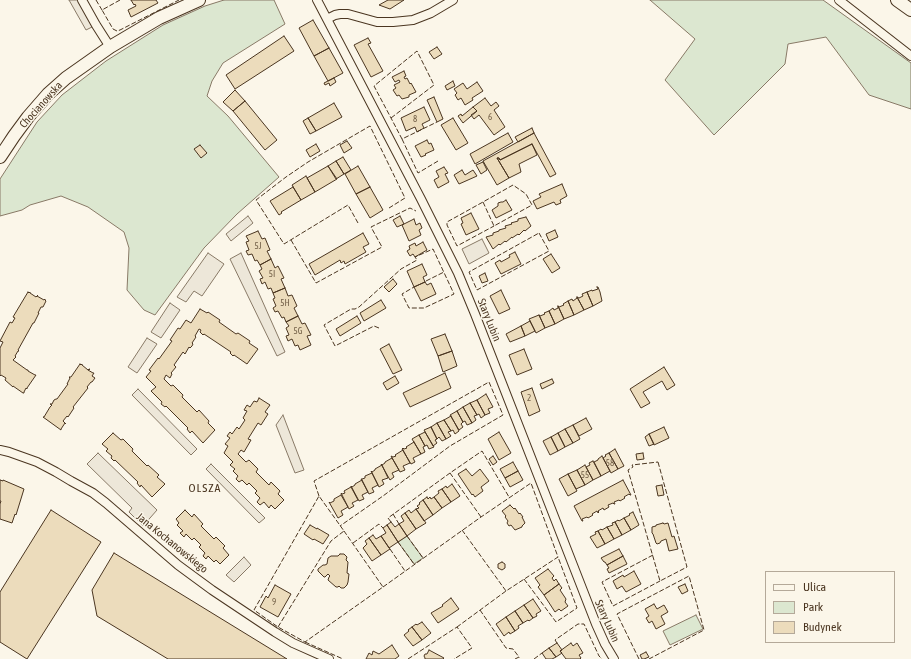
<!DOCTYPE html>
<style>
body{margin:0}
#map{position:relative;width:911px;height:659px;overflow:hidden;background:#fbf6e9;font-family:"Asap Condensed",sans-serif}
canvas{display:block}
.legend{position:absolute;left:765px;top:571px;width:130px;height:72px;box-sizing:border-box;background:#fbf6e9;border:1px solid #b4a999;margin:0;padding:5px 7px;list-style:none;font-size:12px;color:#4a3520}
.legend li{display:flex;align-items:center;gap:8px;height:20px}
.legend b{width:20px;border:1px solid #b4a999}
</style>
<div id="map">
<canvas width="911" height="659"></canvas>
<ul class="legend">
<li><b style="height:5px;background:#fbf6e9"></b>Ulica</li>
<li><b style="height:11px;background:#dce7d0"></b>Park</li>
<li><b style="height:11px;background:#ecdcbc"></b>Budynek</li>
</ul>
</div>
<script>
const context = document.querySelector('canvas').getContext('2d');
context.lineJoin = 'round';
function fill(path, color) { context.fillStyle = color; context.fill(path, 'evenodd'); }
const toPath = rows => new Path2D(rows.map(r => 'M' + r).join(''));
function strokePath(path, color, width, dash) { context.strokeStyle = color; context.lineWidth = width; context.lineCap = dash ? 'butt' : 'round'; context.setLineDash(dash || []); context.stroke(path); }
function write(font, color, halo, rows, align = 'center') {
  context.font = font + ' "Asap Condensed",sans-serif'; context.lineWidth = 3; context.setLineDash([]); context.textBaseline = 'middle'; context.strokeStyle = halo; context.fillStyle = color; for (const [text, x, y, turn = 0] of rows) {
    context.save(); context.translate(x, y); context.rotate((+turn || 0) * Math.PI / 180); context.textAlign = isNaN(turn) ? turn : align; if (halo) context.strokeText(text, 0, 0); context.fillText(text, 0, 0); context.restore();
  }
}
const green = toPath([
 [224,0,274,0,285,24,223,63,212,81,207,96,228,116,279,177,237,214,204,248,155,315,144,310,127,290,129,248,124,232,88,207,61,196,30,205,22,210,0,216,0,179,37,122,62,95,106,61,163,25,205,6,224,0],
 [650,0,823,0,911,63,911,109,869,95,826,37,788,44,785,64,714,135,665,80,695,39,650,0],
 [407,536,423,558,414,564,398,542,407,536],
 [696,615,703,629,670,645,663,631,696,615]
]);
const parking = toPath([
 [69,0,82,0,96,25,86,30,69,0],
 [248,216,253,223,231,241,226,234,248,216],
 [482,239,489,253,469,264,462,249,482,239],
 [208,253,224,264,202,296,194,291,186,302,177,297,208,253],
 [241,253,285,352,277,356,230,259,241,253],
 [170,303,180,310,161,338,151,332,170,303],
 [147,338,157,344,137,373,128,367,147,338],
 [138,389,197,449,191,455,132,395,138,389],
 [283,415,304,470,295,473,276,425,283,415],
 [98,453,157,510,143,526,129,512,132,508,87,464,98,453],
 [211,464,265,518,259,523,206,469,211,464],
 [244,557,251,565,234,582,226,575,244,557]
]);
const building = toPath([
 [131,0,156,0,158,3,131,17,128,10,136,6,135,4,134,5,131,0],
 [388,0,404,0,390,9,379,5,388,0],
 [313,20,329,48,314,56,299,28,313,20],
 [284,36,294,51,235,89,226,75,284,36],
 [368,38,371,43,368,44,383,71,371,77,354,45,368,38],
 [437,47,442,54,434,59,429,52,437,47],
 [329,48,343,73,328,81,314,56,329,48],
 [404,71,406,76,404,77,405,79,407,78,410,84,411,83,416,92,409,95,409,97,402,99,399,95,397,96,393,90,396,88,394,85,400,82,399,80,395,82,392,77,404,71],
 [334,78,336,82,330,86,329,83,325,85,324,83,334,78],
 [453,81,455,86,447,90,445,86,453,81],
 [477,82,483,91,472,98,473,100,465,105,461,98,458,100,455,95,457,93,454,89,463,83,467,89,477,82],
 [235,90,245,101,233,111,223,102,235,90],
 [434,97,443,119,437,122,427,100,434,97],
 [485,98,491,106,496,102,499,106,494,110,505,127,494,135,479,115,474,119,471,115,477,111,473,107,485,98],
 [245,101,277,140,265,150,233,111,245,101],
 [334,103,342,117,316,131,308,118,334,103],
 [424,107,430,120,422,124,424,128,417,132,415,127,406,131,401,118,424,107],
 [473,107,477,111,463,123,458,116,461,114,462,116,473,107],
 [308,118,316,131,310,134,303,121,308,118],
 [453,118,468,143,456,150,441,125,453,118],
 [532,128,534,133,518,142,515,137,532,128],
 [508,133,513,142,475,164,470,154,508,133],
 [534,133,556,174,550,177,532,144,500,160,499,158,497,158,509,178,497,185,483,161,534,133],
 [427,140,429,144,431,143,434,150,425,154,426,155,421,157,415,146,427,140],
 [347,141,352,148,344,153,340,145,347,141],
 [316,144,320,151,310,157,306,150,316,144],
 [532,144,537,155,519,164,521,172,509,178,497,158,499,158,500,160,532,144],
 [200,145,207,153,201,158,194,149,200,145],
 [343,157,351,170,344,174,336,161,343,157],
 [336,161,344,174,336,179,328,166,336,161],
 [483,162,487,170,481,174,476,165,483,162],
 [328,166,337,179,315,192,307,178,328,166],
 [358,166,370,187,356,194,345,174,358,166],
 [444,167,448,173,445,174,449,182,438,188,434,180,439,177,436,171,444,167],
 [462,170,465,175,473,170,477,176,459,184,454,175,462,170],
 [306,176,315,192,301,200,292,185,306,176],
 [562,184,567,196,560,200,561,203,556,205,554,202,537,209,533,201,541,197,539,194,562,184],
 [293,187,301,200,281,212,282,213,279,215,270,201,293,187],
 [370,187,383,210,370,218,356,194,370,187],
 [506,200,512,210,496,218,492,210,498,206,498,203,501,202,503,202,506,200],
 [471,213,479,229,466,235,461,224,463,223,461,218,471,213],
 [400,216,404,224,397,227,393,220,400,216],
 [526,217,531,226,525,231,524,230,519,235,518,234,512,238,512,237,506,242,505,241,500,245,499,244,493,249,486,237,493,235,493,233,499,231,499,230,506,228,505,226,512,224,511,223,518,221,518,219,526,217],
 [414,219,416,225,420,223,422,228,419,230,421,235,409,241,402,225,414,219],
 [555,230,558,237,549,241,546,234,555,230],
 [258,231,262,239,265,238,270,250,267,251,271,259,260,265,257,260,255,261,252,254,248,255,246,251,249,250,246,242,249,241,246,236,258,231],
 [363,233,369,244,363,247,366,252,345,264,344,261,341,263,340,260,315,275,309,264,363,233],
 [423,242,427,250,415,257,413,254,410,256,407,251,410,249,409,246,415,243,416,246,423,242],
 [515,252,521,264,501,274,495,263,500,260,501,262,510,257,509,255,515,252],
 [551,254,560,268,552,273,543,259,551,254],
 [271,259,275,268,278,266,284,278,281,279,285,288,273,293,271,288,268,289,265,282,262,284,260,279,263,278,259,271,262,269,260,265,271,259],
 [422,264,427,275,423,277,425,282,414,287,407,271,422,264],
 [485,273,488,281,482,283,479,276,485,273],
 [393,279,397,284,389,292,384,287,393,279],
 [425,282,427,285,431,283,436,294,421,301,414,287,425,282],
 [597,287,598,287,600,292,602,301,593,306,587,292,592,290,592,291,598,289,597,287],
 [285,288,288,296,292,295,297,306,294,308,298,316,286,322,284,317,282,318,278,311,275,312,273,308,276,306,273,299,275,298,273,293,285,288],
 [501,290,510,309,499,314,490,296,501,290],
 [28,292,29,293,30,292,30,293,36,297,38,295,37,296,44,300,45,299,45,300,46,301,43,307,41,307,38,313,39,313,34,323,33,323,18,350,19,351,18,351,15,356,16,357,13,360,27,370,28,370,28,371,35,375,36,375,27,388,27,389,26,388,24,392,24,393,23,393,13,386,13,387,5,380,6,378,1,375,0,376,0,348,3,342,0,341,10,322,12,323,15,318,13,317,28,292],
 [587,292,593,306,584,310,577,297,579,298,583,296,582,294,587,292],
 [577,297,584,310,574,315,568,301,572,299,573,301,577,298,577,297],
 [381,300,386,308,364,321,360,313,381,300],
 [568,301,574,315,564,319,558,306,559,307,564,305,563,304,568,301],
 [558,306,564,319,555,324,549,311,553,308,554,310,558,308,558,306],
 [200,309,207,313,208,312,220,320,219,322,236,334,238,333,250,341,249,343,258,349,247,364,234,355,233,356,230,353,231,352,204,334,203,335,200,332,201,330,199,329,195,336,196,337,192,343,193,344,192,346,190,348,189,347,185,354,183,352,174,365,176,367,171,373,172,374,170,378,166,375,164,379,171,386,173,385,183,395,182,397,197,412,199,410,209,421,208,423,215,430,203,443,192,431,190,433,187,429,188,428,166,406,165,407,161,404,162,402,151,391,156,387,146,377,151,371,149,370,158,358,159,359,172,341,170,340,178,328,180,329,186,320,191,323,200,309],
 [549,311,555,324,545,328,539,315,540,316,545,314,544,313,549,311],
 [539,315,545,328,536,333,529,319,539,315],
 [298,316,302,324,305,323,311,335,307,336,311,345,300,350,298,345,295,346,292,339,288,341,286,336,289,335,286,328,289,326,286,322,298,316],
 [357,316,361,323,340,336,336,329,357,316],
 [530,321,535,331,525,336,521,326,530,321],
 [521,326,525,336,510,342,506,334,521,326],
 [445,334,452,351,438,356,431,339,445,334],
 [389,344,402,370,393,374,380,349,389,344],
 [524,349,532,369,517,375,509,355,524,349],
 [452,351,457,366,443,372,438,356,452,351],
 [80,364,81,365,82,364,82,365,88,370,90,369,88,370,93,373,94,373,92,376,95,378,92,382,91,382,87,387,88,388,73,407,74,408,68,417,67,416,63,421,66,424,65,423,61,429,61,430,43,417,44,417,50,407,52,405,50,404,52,404,54,400,56,399,57,399,68,384,67,384,70,378,69,377,71,377,80,364],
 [664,367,675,385,667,390,662,381,643,392,650,403,641,408,630,389,664,367],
 [445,373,451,388,410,407,403,393,445,373],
 [395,376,399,383,387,390,383,383,395,376],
 [552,379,554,383,542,389,540,384,552,379],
 [532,388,540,411,529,416,521,392,532,388],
 [486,394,493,407,488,409,490,413,485,415,477,400,486,394],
 [259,398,270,405,265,412,268,414,261,425,258,423,248,439,251,440,244,452,241,450,238,454,246,462,249,460,258,469,256,472,269,485,271,482,280,491,278,494,284,500,275,509,271,505,269,508,264,502,260,505,257,502,260,498,255,493,257,491,249,483,247,485,242,480,239,482,236,479,238,476,233,471,235,469,230,465,233,462,224,453,228,446,225,444,230,438,227,436,230,432,232,434,237,427,239,429,245,420,243,418,247,411,244,410,247,405,250,407,254,401,257,402,259,398],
 [477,400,485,415,481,418,479,414,477,415,470,403,477,400],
 [470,403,477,415,474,416,476,420,472,423,463,407,470,403],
 [463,407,472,423,467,425,465,421,463,422,457,411,463,407],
 [457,411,463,422,461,424,463,427,459,430,450,415,457,411],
 [451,416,459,431,455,434,453,430,451,431,444,420,451,416],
 [586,418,592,429,579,436,573,425,586,418],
 [444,420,451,431,448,432,451,436,446,439,437,423,444,420],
 [437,423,446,439,442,441,439,437,437,439,431,427,437,423],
 [573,425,580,439,573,443,565,429,573,425],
 [431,427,437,439,435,440,437,443,433,446,424,430,431,427],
 [664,427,669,438,654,445,649,434,664,427],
 [565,429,573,443,565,447,558,433,565,429],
 [425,432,434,447,429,449,427,445,425,446,419,435,425,432],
 [499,432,511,453,499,460,488,439,499,432],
 [113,433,121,440,123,439,133,449,132,451,147,466,148,465,159,475,157,477,165,484,152,497,141,485,140,487,137,483,138,482,115,460,114,461,111,458,112,456,106,451,108,449,102,444,113,433],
 [558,433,565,447,558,451,551,437,558,433],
 [649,434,654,444,649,446,645,437,649,434],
 [419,435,425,446,423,447,425,452,421,454,412,439,419,435],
 [551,437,558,451,550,455,543,441,551,437],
 [414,442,421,454,413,458,415,462,411,464,402,449,403,448,404,449,407,448,406,447,414,442],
 [615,449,624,466,618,469,609,453,615,449],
 [403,450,410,463,403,466,405,470,400,472,391,456,393,457,396,456,395,455,403,450],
 [609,453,618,469,611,473,603,458,606,456,605,455,609,453],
 [643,453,644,459,637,460,636,454,643,453],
 [493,456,497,462,493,465,489,459,493,456],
 [602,456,610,471,601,476,594,462,598,460,598,459,602,456],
 [392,458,399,470,392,473,394,477,390,480,381,464,382,465,385,463,385,462,392,458],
 [593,461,601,476,593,480,586,467,590,465,589,463,593,461],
 [513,462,518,471,505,478,500,469,513,462],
 [382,465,388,478,382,480,384,484,379,487,371,471,372,472,375,470,375,469,382,465],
 [585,465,593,480,585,485,577,470,585,465],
 [466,469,472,476,480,469,489,481,481,487,483,491,475,497,473,494,472,495,458,474,466,469],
 [577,470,585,485,576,489,568,474,577,470],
 [518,471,523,480,510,487,505,478,518,471],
 [372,473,378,485,372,488,374,492,369,494,361,479,362,479,365,478,365,476,372,473],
 [568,474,577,491,568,496,559,479,568,474],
 [0,480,3,481,3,480,24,489,16,515,15,514,12,523,0,519,0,504,1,501,0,501,0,480],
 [362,480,368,492,362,495,364,499,359,501,351,486,352,487,355,485,355,484,362,480],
 [623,480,631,495,630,495,629,494,624,497,625,498,620,501,619,500,614,502,615,504,614,504,613,503,608,505,609,507,604,510,603,508,598,511,599,512,598,513,597,511,592,514,593,515,588,518,587,517,582,519,583,521,582,521,574,506,623,480],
 [452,484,460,496,451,502,442,489,446,486,447,488,452,484],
 [662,485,664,495,658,496,656,486,662,485],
 [351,487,358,500,352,503,354,506,349,509,341,493,342,494,345,493,344,491,351,487],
 [442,489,451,502,442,508,434,497,439,493,438,491,442,489],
 [341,495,348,507,341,511,343,515,338,518,329,502,330,503,334,501,334,499,341,495],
 [427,497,428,499,430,497,431,499,434,497,442,508,433,515,423,500,427,497],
 [423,500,433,515,424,521,416,509,419,508,417,506,420,504,419,503,423,500],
 [510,505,514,509,515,508,519,514,520,513,523,517,522,517,525,523,522,526,522,527,515,530,511,525,509,526,507,523,508,521,505,517,506,516,502,511,510,505],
 [416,509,426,523,416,529,405,513,409,510,411,513,416,509],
 [51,510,101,542,27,659,0,642,0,592,51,510],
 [185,510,192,517,194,514,203,524,201,526,214,539,216,537,225,546,223,548,229,555,220,564,216,560,214,562,208,556,206,559,203,556,205,553,199,547,201,545,194,538,192,540,186,534,184,537,180,533,183,531,177,525,179,523,176,519,185,510],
 [633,512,639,525,631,530,624,518,630,515,629,514,633,512],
 [405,513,416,529,407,536,399,524,404,521,401,516,405,513],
 [624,518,631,530,622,535,615,522,618,520,619,521,624,518],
 [391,522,395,527,399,524,407,536,398,542,387,525,391,522],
 [615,522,622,535,614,539,607,527,613,525,612,523,615,522],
 [663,523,664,524,668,523,672,537,674,536,678,549,669,551,666,539,661,541,660,543,657,544,656,543,653,534,652,533,652,527,656,526,656,525,663,523],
 [310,525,317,529,317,528,329,535,323,544,314,539,313,540,304,534,310,525],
 [387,525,398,542,389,548,381,536,386,533,383,528,387,525],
 [607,527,614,539,605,544,598,531,601,529,602,530,607,527],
 [598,531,605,544,597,548,590,537,596,534,595,532,598,531],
 [373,535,376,539,381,536,390,549,381,555,369,538,373,535],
 [369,538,381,555,372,561,363,548,367,544,365,541,369,538],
 [619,549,623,556,607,565,605,562,604,562,601,558,619,549],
 [114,553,287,659,168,659,97,616,92,590,114,553],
 [340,554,344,554,347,557,346,560,348,562,347,573,349,574,348,582,347,585,344,588,341,588,339,586,338,587,336,587,328,580,329,577,330,576,328,574,325,577,324,577,318,571,318,569,323,565,325,565,327,564,328,558,331,556,338,556,340,554],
 [623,556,627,564,609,573,607,569,609,568,607,565,623,556],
 [502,562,505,564,505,568,502,570,498,568,498,564,502,562],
 [548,569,554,576,552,578,554,581,556,579,559,584,544,595,538,587,540,585,535,578,548,569],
 [634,571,641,584,626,592,622,586,617,589,613,581,623,575,624,577,634,571],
 [559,584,562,588,560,590,566,599,565,602,568,606,561,611,559,609,555,612,544,595,559,584],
 [685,584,688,591,682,594,678,587,685,584],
 [275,585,291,594,278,617,260,607,266,596,268,598,275,585],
 [451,598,459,609,438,623,431,613,443,606,442,605,451,598],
 [533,599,541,611,536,614,537,616,533,618,524,605,533,599],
 [654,604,657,609,664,605,668,612,661,616,665,624,656,629,652,621,649,623,646,618,649,616,645,609,654,604],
 [524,605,533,618,529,621,528,620,523,623,515,611,524,605],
 [515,611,523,623,518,626,519,628,515,631,506,617,515,611],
 [506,617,515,631,510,634,509,632,504,636,496,624,506,617],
 [422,622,431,633,422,640,412,627,416,624,417,625,422,622],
 [412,627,422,640,413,646,404,635,409,631,408,630,412,627],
 [557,643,562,650,560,651,562,653,556,657,549,648,557,643],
 [571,643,573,646,577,643,583,653,579,655,581,658,580,659,566,659,560,651,571,643],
 [392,645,399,656,395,659,366,659,369,653,372,655,373,651,379,654,392,645],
 [549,648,556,657,552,659,546,659,542,653,549,648],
 [429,650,444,658,443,659,425,659,425,658,424,656,425,654,427,654,429,650],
 [646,652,649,657,644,659,642,659,640,655,646,652]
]);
const street = toPath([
 [82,0,96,25,110,47],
 [317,0,421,199,458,273,475,314,596,624,605,644,614,659],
 [839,0,911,56],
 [327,19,335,15,340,14,348,14,377,22,393,22,413,20,431,13,453,0],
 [0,450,9,452,37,462,56,472,71,481,93,493,106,503,178,565,212,590,275,632,293,643,329,659]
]);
const secondary = toPath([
 [897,0,911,10],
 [0,157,14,136,28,117,48,94,66,78,110,47,159,18,199,0]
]);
const fence = toPath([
 [96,0,102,10],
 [120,0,102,10,113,29,117,31,120,30,179,0],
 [391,118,434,85,417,51,374,86,391,118,402,139,437,122],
 [402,139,418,173,438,161],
 [483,202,494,226,532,205,526,194,513,185,483,202,447,222,447,225,457,246,494,226],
 [358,223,348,205,284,244,256,200,286,177,308,162,370,126,405,198,389,208],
 [539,233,549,251,477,290,469,272,539,233],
 [291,240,316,283,382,247,371,227,410,208,416,211],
 [426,281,444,272],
 [379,328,374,326,335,346,324,325,351,309,355,309,359,307,401,269,417,260,415,257,433,249,454,294,424,308,409,308,402,294,414,287],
 [658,462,687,567,660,581,628,470,633,467,632,465,658,462],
 [319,496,314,481,489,382,503,415,450,446,383,496,340,526],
 [393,514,399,524],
 [481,517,450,473,482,451,509,497],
 [391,522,388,518,450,473],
 [462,530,506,591],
 [407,536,423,558],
 [398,542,414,564],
 [353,543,379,524,383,528],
 [390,549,405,571],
 [653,555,602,582,613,606,660,581],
 [524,579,556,622,577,608,558,557],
 [383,587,481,517,531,483,558,557,506,591,457,627],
 [480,610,506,648,513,649,519,657],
 [278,627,331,541,344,531,319,496,254,610,278,627,305,642,383,587,344,531],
 [305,642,343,659],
 [557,643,555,640,578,624,584,624,599,656,602,659],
 [408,659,457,627,472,648,454,659],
 [515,659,519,657,520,659],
 [534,659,542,653],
 [639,659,617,614,689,576,704,630,649,659]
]);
const numberNames = [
 ["6",490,117],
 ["8",415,119],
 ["5J",258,246],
 ["5I",272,274],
 ["5H",285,303],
 ["5G",298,331],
 ["2",529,398],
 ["58",610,463],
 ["55",585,475],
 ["9",274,602]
];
const streetNames = [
 ["Chocianowska",41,105,-48],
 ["Stary Lubin",489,320,68],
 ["Jana Kochanowskiego",172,543,39],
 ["Stary Lubin",607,621,66]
];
const neighbourhoodNames = [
 ["OLSZA",205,488]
];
fill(green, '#dce7d0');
strokePath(green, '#887966', 1);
fill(parking, '#ede7d9');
strokePath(parking, '#887966', 1);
fill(building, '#ecdcbc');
strokePath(building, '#4a3520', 1);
strokePath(street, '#4a3520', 10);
strokePath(secondary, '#4a3520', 14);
strokePath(street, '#fbf6e9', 8);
strokePath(secondary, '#fbf6e9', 12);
strokePath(fence, '#4a3520', 1, [5, 2]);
write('9px', '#725f47', null, numberNames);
write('11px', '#4a3520', '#fbf6e9', streetNames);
context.letterSpacing = '1px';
write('12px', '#4a3520', '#fbf6e9', neighbourhoodNames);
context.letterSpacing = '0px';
</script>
